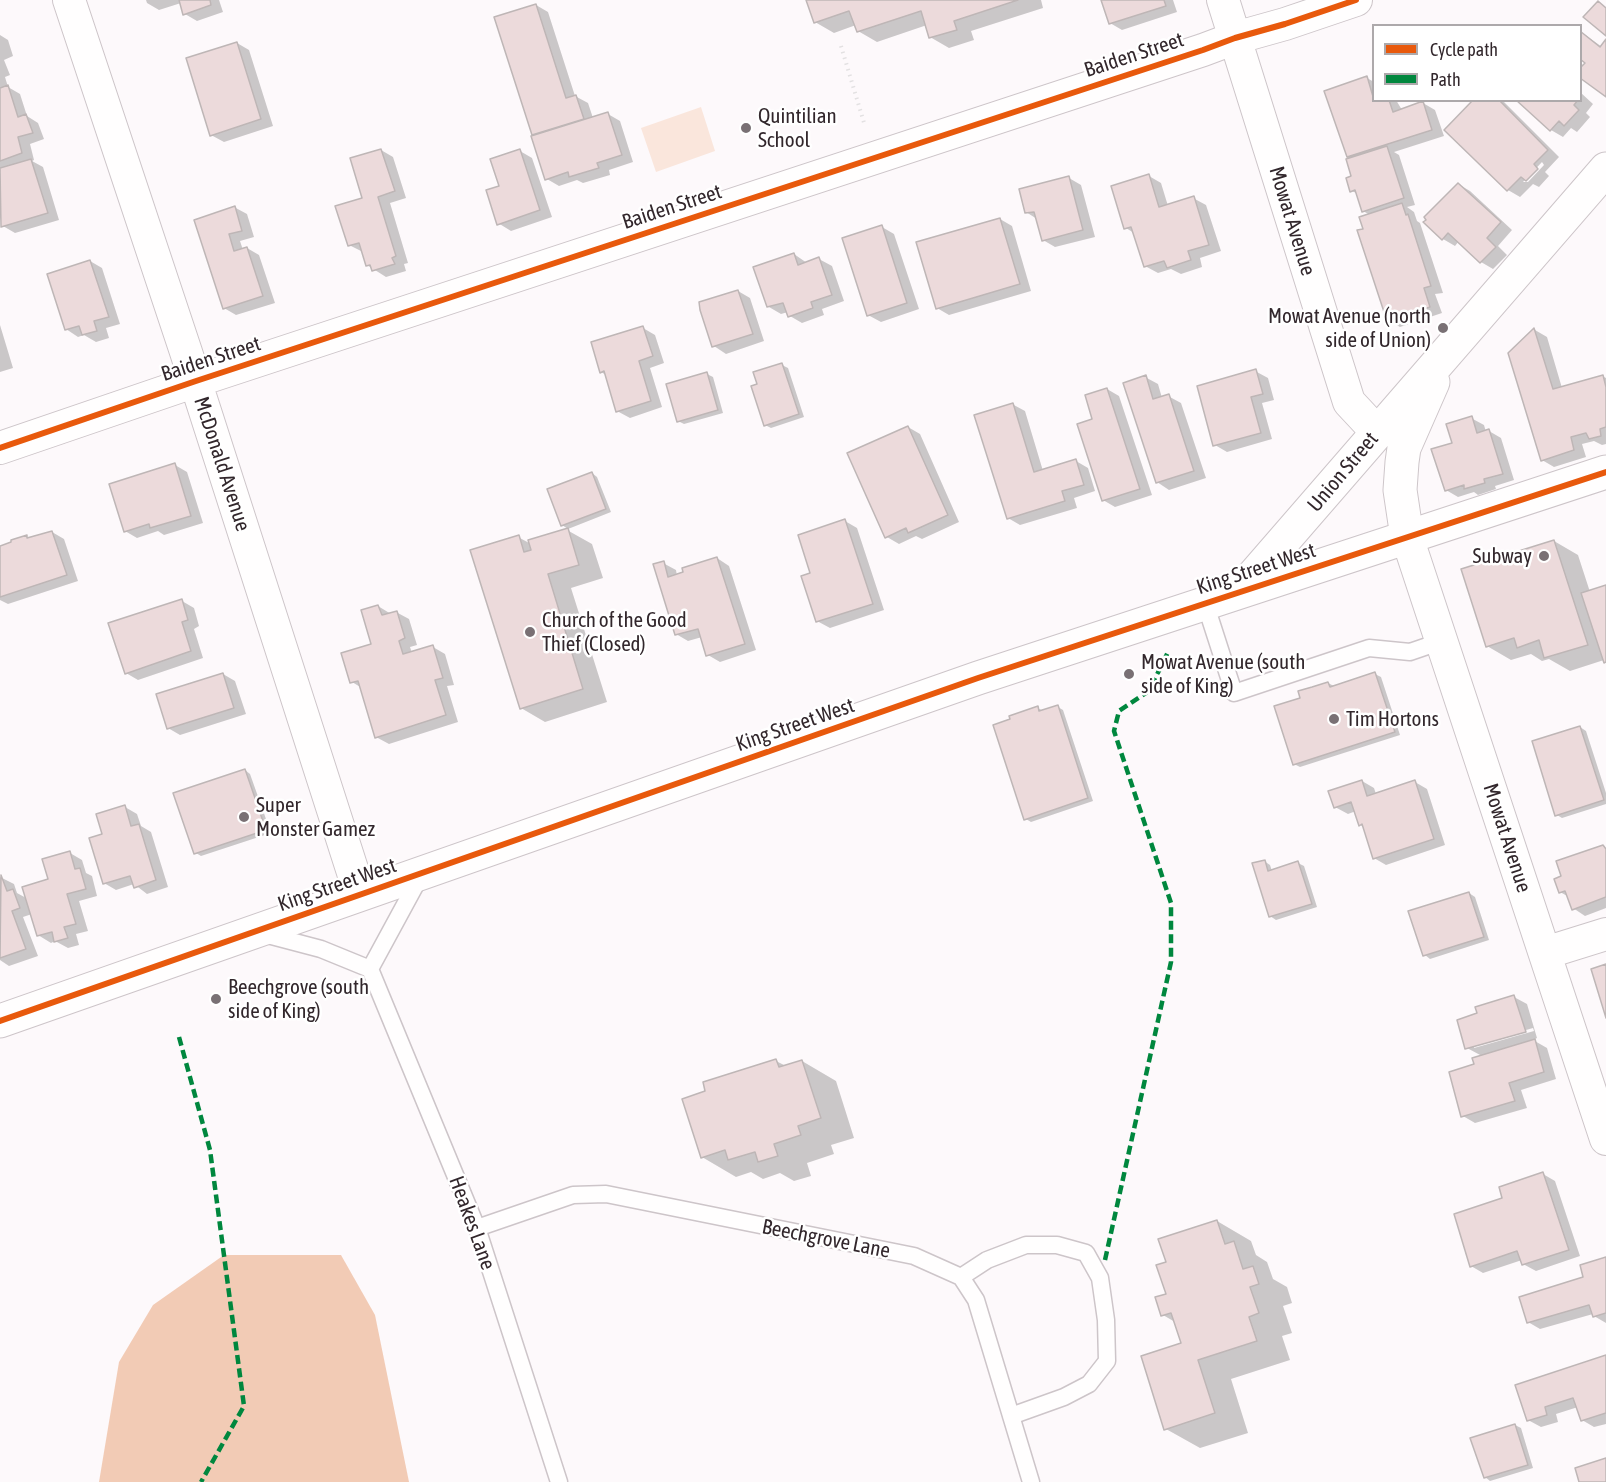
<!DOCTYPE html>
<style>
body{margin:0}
#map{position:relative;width:1606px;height:1482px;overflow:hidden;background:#fdf9fb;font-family:"Asap Condensed",sans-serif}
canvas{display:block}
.legend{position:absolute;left:1372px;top:24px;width:210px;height:78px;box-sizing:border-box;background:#fff;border:2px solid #ada9ab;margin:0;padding:8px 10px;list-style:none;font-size:18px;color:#32272c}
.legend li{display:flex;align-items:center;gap:12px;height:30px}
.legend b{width:30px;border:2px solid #ada9ab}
</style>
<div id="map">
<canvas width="1606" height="1482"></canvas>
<ul class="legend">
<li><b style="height:8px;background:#e8590c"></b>Cycle path</li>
<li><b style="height:8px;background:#00873e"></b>Path</li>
</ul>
</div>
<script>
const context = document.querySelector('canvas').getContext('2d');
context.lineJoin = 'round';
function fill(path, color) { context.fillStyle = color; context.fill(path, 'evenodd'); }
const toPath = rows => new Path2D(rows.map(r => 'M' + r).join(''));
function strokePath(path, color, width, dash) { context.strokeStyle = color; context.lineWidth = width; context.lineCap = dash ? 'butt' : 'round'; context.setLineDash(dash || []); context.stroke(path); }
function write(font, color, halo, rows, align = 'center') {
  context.font = font + ' "Asap Condensed",sans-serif'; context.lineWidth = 5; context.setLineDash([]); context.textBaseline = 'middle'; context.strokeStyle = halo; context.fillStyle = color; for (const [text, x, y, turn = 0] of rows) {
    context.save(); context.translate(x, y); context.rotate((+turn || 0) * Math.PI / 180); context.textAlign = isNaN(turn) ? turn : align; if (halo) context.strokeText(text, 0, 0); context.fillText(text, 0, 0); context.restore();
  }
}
const green = toPath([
 [701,107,715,151,656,172,641,128]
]);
const forest = toPath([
 [224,1255,341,1255,375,1315,409,1482,99,1482,119,1362,153,1305]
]);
const shadow = toPath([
 [146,0,219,0,223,12,197,21,185,14,181,3,159,10,147,3],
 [808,0,1041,0,1043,8,971,31,974,40,949,48,930,37,927,25,877,42,858,31,856,25,834,33,815,22],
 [1103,0,1173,0,1177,12,1122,30,1110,23],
 [536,5,548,12,575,96,588,103,593,118,608,114,620,121,633,162,609,170,610,175,583,183,577,180,559,186,547,179,496,18],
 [1580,31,1602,47,1606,42,1606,96,1587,63,1580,57],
 [0,35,8,40,13,56,4,60,10,75,5,77,8,87,20,94,27,116,38,123,44,139,30,144,34,160,32,161,43,167,59,220,15,233,3,226,0,217],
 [237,43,249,50,273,126,224,142,211,135],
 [1367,78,1374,82,1374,100,1396,100,1402,110,1423,103,1435,110,1444,136,1394,152,1399,155,1415,205,1407,207,1414,212,1417,221,1420,223,1443,293,1435,294,1442,313,1400,327,1388,320,1365,230,1370,215,1363,211,1358,194,1352,191,1353,159,1348,156],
 [1580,92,1593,104,1586,113,1590,117,1577,132,1571,128,1563,137,1551,130,1519,100,1580,100],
 [1475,100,1502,100,1559,157,1545,172,1549,176,1539,187,1533,184,1520,197,1508,190],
 [1542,162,1544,165,1528,182,1523,182],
 [381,150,393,157,406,198,390,203,408,263,404,264,406,271,386,277,367,265,363,252,349,245],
 [520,151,532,158,552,217,511,231,498,223,501,187],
 [1149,176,1161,183,1168,206,1193,198,1206,205,1221,251,1200,258,1202,267,1181,274,1171,269,1158,273,1145,266,1134,233,1126,228],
 [1069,178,1081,185,1095,237,1055,247,1043,240,1037,219,1026,212],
 [1458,184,1470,191,1512,230,1498,246,1507,255,1493,269,1481,262,1459,241,1455,246,1443,239],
 [234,207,247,214,254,237,240,241,243,250,247,248,259,255,275,303,236,315,224,308,195,221],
 [1000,219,1012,226,1031,291,949,315,937,308],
 [882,227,894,234,919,309,881,322,868,315],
 [794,254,807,263,819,259,832,266,844,301,822,309,824,315,802,323,790,316,788,312,781,314,769,307,754,268],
 [90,261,102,268,120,324,106,328,109,338,96,342,84,335,78,337,66,329],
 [738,291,750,298,764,341,726,354,714,346],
 [0,325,13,368,0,372],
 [643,328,655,335,664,363,650,368,662,407,630,418,617,411,606,375,601,372],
 [1535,330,1547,337,1562,388,1602,376,1606,378,1606,444,1602,445,1594,441,1582,444,1586,457,1554,467,1542,460,1510,353],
 [782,365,788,368,804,417,771,428,765,425,759,385],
 [1255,371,1268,378,1274,400,1262,403,1272,439,1227,452,1215,445],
 [707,374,713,377,723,413,684,424,678,421],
 [1145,377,1158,384,1162,398,1168,396,1181,403,1206,478,1169,490,1157,482],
 [1107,389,1119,396,1152,495,1115,507,1103,500,1094,420],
 [1012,404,1025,411,1043,471,1076,461,1088,468,1095,491,1074,498,1077,508,1020,525,1008,518],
 [1471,418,1484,425,1486,432,1489,431,1501,438,1514,480,1495,486,1496,489,1478,495,1474,492,1458,497,1446,490,1453,444],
 [908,427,920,434,959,522,922,539,916,536,899,544,887,537],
 [175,465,187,472,203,523,164,535,158,531,137,538,125,531],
 [592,473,597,477,611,512,568,529,562,525],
 [845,521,857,528,884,610,830,628,817,621],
 [567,530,592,544,603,578,571,588,607,702,545,722,521,708,518,537,531,544],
 [52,532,64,539,78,581,8,604,0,600,0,547,27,537,30,539],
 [1554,541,1578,555,1590,592,1606,587,1606,663,1604,660,1570,671,1549,659,1542,661,1531,654,1511,660,1487,646],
 [717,558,729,566,756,650,720,662,708,655,702,637,688,641,676,634,663,563,676,570,677,576],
 [182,601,194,608,199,626,194,629,203,658,138,680,126,673],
 [378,606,391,614,396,612,409,619,417,645,410,647,412,653,433,647,445,654,454,685,447,686,458,722,389,744,376,737,362,688,352,682,373,645],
 [223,674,235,681,246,714,180,735,168,728],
 [1375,674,1381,677,1400,735,1300,767,1294,764,1302,699,1328,683,1334,686],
 [1058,707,1063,710,1093,801,1031,822,1026,819,1037,708,1044,711],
 [1580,727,1586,731,1606,793,1606,804,1562,818,1557,815],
 [245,770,250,774,271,833,201,856,196,853],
 [1362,781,1374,788,1376,794,1415,782,1427,789,1445,845,1386,865,1374,858,1364,827,1360,825,1356,811,1348,814,1335,807],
 [125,807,137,814,141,826,151,832,168,887,147,894,134,884,116,890,104,883,104,835],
 [1603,847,1606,849,1606,908,1585,916,1573,908,1569,897,1560,892,1563,877],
 [70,853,82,860,86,873,92,876,97,896,79,901,88,931,76,934,79,945,68,948,55,941,51,943,38,935,32,914,23,917,38,956,9,966,0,960,0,877,14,884,17,893,28,899,50,880],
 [1264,861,1270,865,1272,871,1298,863,1304,866,1317,907,1276,920,1270,916],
 [1469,893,1475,897,1489,940,1430,959,1425,955],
 [1514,997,1527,1004,1537,1038,1533,1040,1547,1048,1556,1079,1521,1090,1527,1108,1475,1123,1463,1116,1476,1065,1482,1056,1467,1048,1478,1014],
 [1533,1028,1534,1031,1474,1048,1474,1045],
 [776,1061,786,1066,802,1061,836,1081,854,1138,831,1145,834,1154,807,1163,811,1176,794,1181,780,1173,763,1179,751,1172,736,1177,702,1157],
 [1543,1174,1555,1181,1580,1256,1536,1271,1523,1264,1522,1260,1483,1273,1471,1266,1504,1199],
 [1217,1221,1251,1241,1256,1255,1267,1262,1273,1279,1287,1287,1292,1303,1283,1306,1292,1333,1282,1336,1290,1360,1231,1379,1248,1433,1200,1448,1166,1429,1183,1344,1175,1322,1163,1315,1168,1295,1168,1263],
 [1606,1258,1606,1323,1594,1316,1593,1314,1540,1329,1528,1322,1585,1278],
 [1606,1357,1606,1424,1594,1427,1582,1420,1578,1407,1556,1414,1558,1422,1541,1427,1528,1420],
 [1515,1425,1521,1428,1533,1468,1490,1481,1485,1477]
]);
const building = toPath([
 [179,0,210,0,211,5,183,15,179,0],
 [806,0,1018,0,954,21,957,30,929,38,921,11,857,32,849,11,814,23,806,0],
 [1101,0,1164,0,1166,6,1109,24,1101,0],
 [1598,1,1606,8,1606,36,1583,17,1598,1],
 [536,4,566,98,576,95,584,119,532,135,494,17,536,4],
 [1580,31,1600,47,1606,39,1606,97,1580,78,1580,68,1585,63,1580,59,1580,31],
 [237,42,261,119,210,136,186,58,237,42],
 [1367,76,1374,100,1389,100,1393,112,1423,101,1432,130,1347,157,1324,91,1367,76],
 [8,85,18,117,26,114,33,133,18,137,22,153,0,161,0,88,8,85],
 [1473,100,1499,100,1548,150,1534,164,1538,169,1526,181,1521,177,1507,191,1444,130,1473,100],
 [1516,100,1578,100,1574,105,1579,110,1564,126,1559,121,1550,131,1516,100],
 [608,112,622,155,597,163,599,168,569,177,568,172,545,180,531,136,608,112],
 [1387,146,1404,198,1362,212,1355,190,1350,192,1346,178,1351,176,1346,159,1387,146],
 [381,149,395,191,378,197,396,256,392,258,395,264,372,271,370,265,366,266,359,243,348,246,335,206,362,198,350,158,381,149],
 [520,149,540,210,497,225,486,190,499,186,490,159,520,149],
 [31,159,48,213,1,227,0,168,31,159],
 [1149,174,1159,207,1194,196,1209,245,1188,251,1191,260,1167,268,1164,261,1144,267,1131,227,1124,229,1111,186,1149,174],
 [1069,176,1083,230,1042,241,1034,212,1025,213,1019,189,1069,176],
 [1458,183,1501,222,1487,238,1496,247,1480,263,1448,233,1442,240,1423,222,1426,220,1424,217,1458,183],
 [1402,203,1406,215,1408,214,1431,286,1424,288,1430,307,1387,321,1357,230,1363,229,1359,217,1402,203],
 [235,206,242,231,229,234,234,251,247,247,263,296,223,309,194,220,235,206],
 [1000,218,1020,284,936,309,916,242,1000,218],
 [882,225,907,303,867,316,842,238,882,225],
 [794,253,798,265,819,257,832,295,811,302,813,308,788,317,783,303,767,307,753,267,794,253],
 [90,260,109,317,94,321,97,331,82,335,79,326,65,330,47,274,90,260],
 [738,290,753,334,712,347,700,310,699,302,738,290],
 [643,326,653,356,639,361,651,401,616,412,604,371,600,373,591,342,643,326],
 [1534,328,1553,389,1603,375,1606,387,1606,427,1600,429,1601,436,1589,439,1586,433,1571,437,1574,450,1541,461,1508,353,1534,328],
 [782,363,799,414,764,426,751,386,757,384,753,372,782,363],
 [1256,369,1263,394,1251,397,1261,433,1213,446,1197,386,1256,369],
 [707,372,718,410,677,422,666,384,707,372],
 [1146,375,1153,399,1169,394,1194,471,1156,483,1123,383,1146,375],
 [1107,388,1140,489,1102,501,1077,424,1092,419,1085,395,1107,388],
 [1013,403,1034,472,1076,459,1084,485,1062,491,1065,501,1007,519,974,415,1013,403],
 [1472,416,1477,433,1489,429,1503,474,1484,479,1485,483,1464,489,1464,485,1445,491,1431,449,1452,443,1446,424,1472,416],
 [908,426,948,515,908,533,906,528,885,538,847,453,908,426],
 [175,463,191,516,150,528,149,524,124,532,109,484,175,463],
 [592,472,606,509,561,526,547,489,592,472],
 [845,519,873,604,816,622,801,576,810,573,798,535,845,519],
 [568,528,579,565,548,574,583,689,520,709,470,550,519,535,524,552,531,550,528,540,568,528],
 [52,531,67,575,0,597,0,546,11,542,11,540,27,535,27,538,52,531],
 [1554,540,1588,645,1544,658,1539,640,1517,648,1514,638,1486,647,1461,569,1554,540],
 [717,557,745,644,706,656,698,629,675,635,653,564,664,561,668,577,683,572,682,568,717,557],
 [1606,585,1606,662,1604,663,1581,593,1606,585],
 [182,599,188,620,182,622,191,651,125,674,108,623,182,599],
 [378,605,382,615,397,611,405,638,399,641,403,654,433,645,443,678,435,680,446,715,375,738,358,681,350,683,341,653,371,644,361,610,378,605],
 [1375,672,1395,732,1293,765,1274,706,1300,698,1298,691,1312,687,1328,682,1330,687,1375,672],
 [223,673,234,708,167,729,156,694,223,673],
 [1058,705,1088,798,1024,820,993,725,1010,719,1009,716,1038,706,1039,711,1058,705],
 [1580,726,1604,800,1555,816,1532,741,1580,726],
 [245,769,266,830,194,854,173,793,245,769],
 [1362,780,1367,796,1415,780,1434,839,1373,859,1362,824,1359,826,1351,802,1334,808,1328,791,1362,780],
 [125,805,131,826,139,824,156,880,134,888,130,876,103,884,89,838,102,834,96,814,125,805],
 [1603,845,1606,849,1606,897,1572,910,1565,891,1559,893,1554,879,1561,876,1556,861,1603,845],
 [70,851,75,869,80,868,86,889,67,894,76,924,64,927,68,938,54,942,52,932,37,936,22,887,48,879,42,859,70,851],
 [1265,860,1268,871,1298,861,1312,904,1269,917,1252,863,1265,860],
 [1,875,7,891,13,889,20,908,12,911,26,949,0,958,1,875],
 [1469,892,1484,937,1423,956,1408,911,1469,892],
 [1606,964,1606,1018,1591,969,1606,964],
 [1514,995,1526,1032,1465,1049,1457,1020,1477,1013,1475,1007,1514,995],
 [1535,1039,1544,1072,1509,1083,1515,1101,1461,1117,1449,1072,1474,1064,1472,1058,1535,1039],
 [776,1059,779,1067,802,1060,821,1118,798,1126,801,1135,774,1144,778,1156,758,1162,755,1152,728,1160,725,1150,701,1158,682,1099,705,1091,703,1082,776,1059],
 [1543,1172,1569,1250,1522,1265,1517,1251,1470,1267,1454,1214,1502,1198,1499,1187,1543,1172],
 [1217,1220,1225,1244,1234,1241,1243,1269,1253,1266,1259,1284,1250,1287,1259,1313,1249,1317,1257,1341,1198,1360,1215,1413,1164,1430,1141,1356,1181,1343,1171,1313,1161,1316,1155,1297,1166,1294,1156,1265,1166,1262,1158,1239,1217,1220],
 [1606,1257,1606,1313,1593,1317,1589,1305,1527,1323,1519,1297,1583,1277,1580,1265,1606,1257],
 [1606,1355,1606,1413,1581,1421,1573,1398,1545,1407,1547,1415,1527,1421,1515,1385,1606,1355],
 [1515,1424,1528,1465,1484,1478,1470,1438,1515,1424],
 [1606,1458,1606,1482,1579,1482,1575,1468,1606,1458]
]);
const path = toPath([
 [841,46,865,126]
]);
const service = toPath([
 [1205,603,1234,693,1369,648,1410,652,1442,641],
 [264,934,321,949,370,969,477,1228,559,1482],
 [370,969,421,875],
 [477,1228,573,1195,606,1194,914,1256,961,1277,976,1300,1031,1482],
 [961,1277,987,1260,1026,1245,1057,1245,1086,1253,1100,1278,1106,1320,1107,1361,1089,1384,1064,1397,1011,1416]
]);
const minor = toPath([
 [69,0,186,352,360,894],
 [1223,0,1349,402,1377,432],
 [0,448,196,381,1203,50,1235,38,1285,24,1356,0],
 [1407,537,1606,1139],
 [1545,953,1606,934]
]);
const secondary = toPath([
 [1407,537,1400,490,1402,462,1404,448,1433,382],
 [1240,591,1606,169],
 [0,1021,978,678,1606,472]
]);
const quiet = toPath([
 [179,1037,210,1150,244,1406,201,1482],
 [1105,1260,1171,962,1171,903,1114,731,1119,711,1149,691,1169,650]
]);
const cycleway = toPath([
 [0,448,196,381,1203,50,1235,38,1285,24,1356,0],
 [0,1021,978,678,1606,472]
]);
const markers = [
 [746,128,6,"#797074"],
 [1443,328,6,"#797074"],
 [1544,556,6,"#797074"],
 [530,632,6,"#797074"],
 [1129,674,6,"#797074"],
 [1334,719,6,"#797074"],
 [244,817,6,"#797074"],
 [216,999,6,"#797074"]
];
const streetNames = [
 ["Baiden Street",1134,55,-18],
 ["Baiden Street",672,207,-18],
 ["Mowat Avenue",1292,221,73],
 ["Baiden Street",211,359,-18],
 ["McDonald Avenue",222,464,72],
 ["Union Street",1343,472,-50],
 ["King Street West",1256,569,-18],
 ["King Street West",795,725,-19],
 ["Mowat Avenue",1507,838,72],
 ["King Street West",337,885,-19],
 ["Heakes Lane",472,1223,70],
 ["Beechgrove Lane",826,1239,11]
];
const poiNames = [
 ["Quintilian",758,116],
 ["School",758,140],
 ["Mowat Avenue (north",1431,316,"right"],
 ["side of Union)",1431,340,"right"],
 ["Subway",1532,556,"right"],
 ["Church of the Good",542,620],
 ["Thief (Closed)",542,644],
 ["Mowat Avenue (south",1141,662],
 ["side of King)",1141,686],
 ["Tim Hortons",1346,719],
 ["Super",256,805],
 ["Monster Gamez",256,829],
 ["Beechgrove (south",228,987],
 ["side of King)",228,1011]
];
fill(green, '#fae6dc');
fill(forest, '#f2cbb5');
fill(shadow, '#0003');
fill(building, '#ecdadb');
strokePath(building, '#beb6b6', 1.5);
strokePath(service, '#cdc5c9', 19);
strokePath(minor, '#cdc5c9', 34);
strokePath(secondary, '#cdc5c9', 35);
strokePath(path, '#e3e1e2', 4, [1.5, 4.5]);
strokePath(service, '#fffefe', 16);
strokePath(minor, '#fffefe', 32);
strokePath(secondary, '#fffefe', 33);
strokePath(quiet, '#00873e', 4.5, [9, 4.5]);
strokePath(cycleway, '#e8590c', 6);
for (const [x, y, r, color] of markers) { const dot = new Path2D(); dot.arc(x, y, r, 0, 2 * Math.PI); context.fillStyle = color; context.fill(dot); strokePath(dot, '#fff', 2); }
write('21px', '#32272c', '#fff', streetNames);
write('21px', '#32272c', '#fff', poiNames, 'left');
</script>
